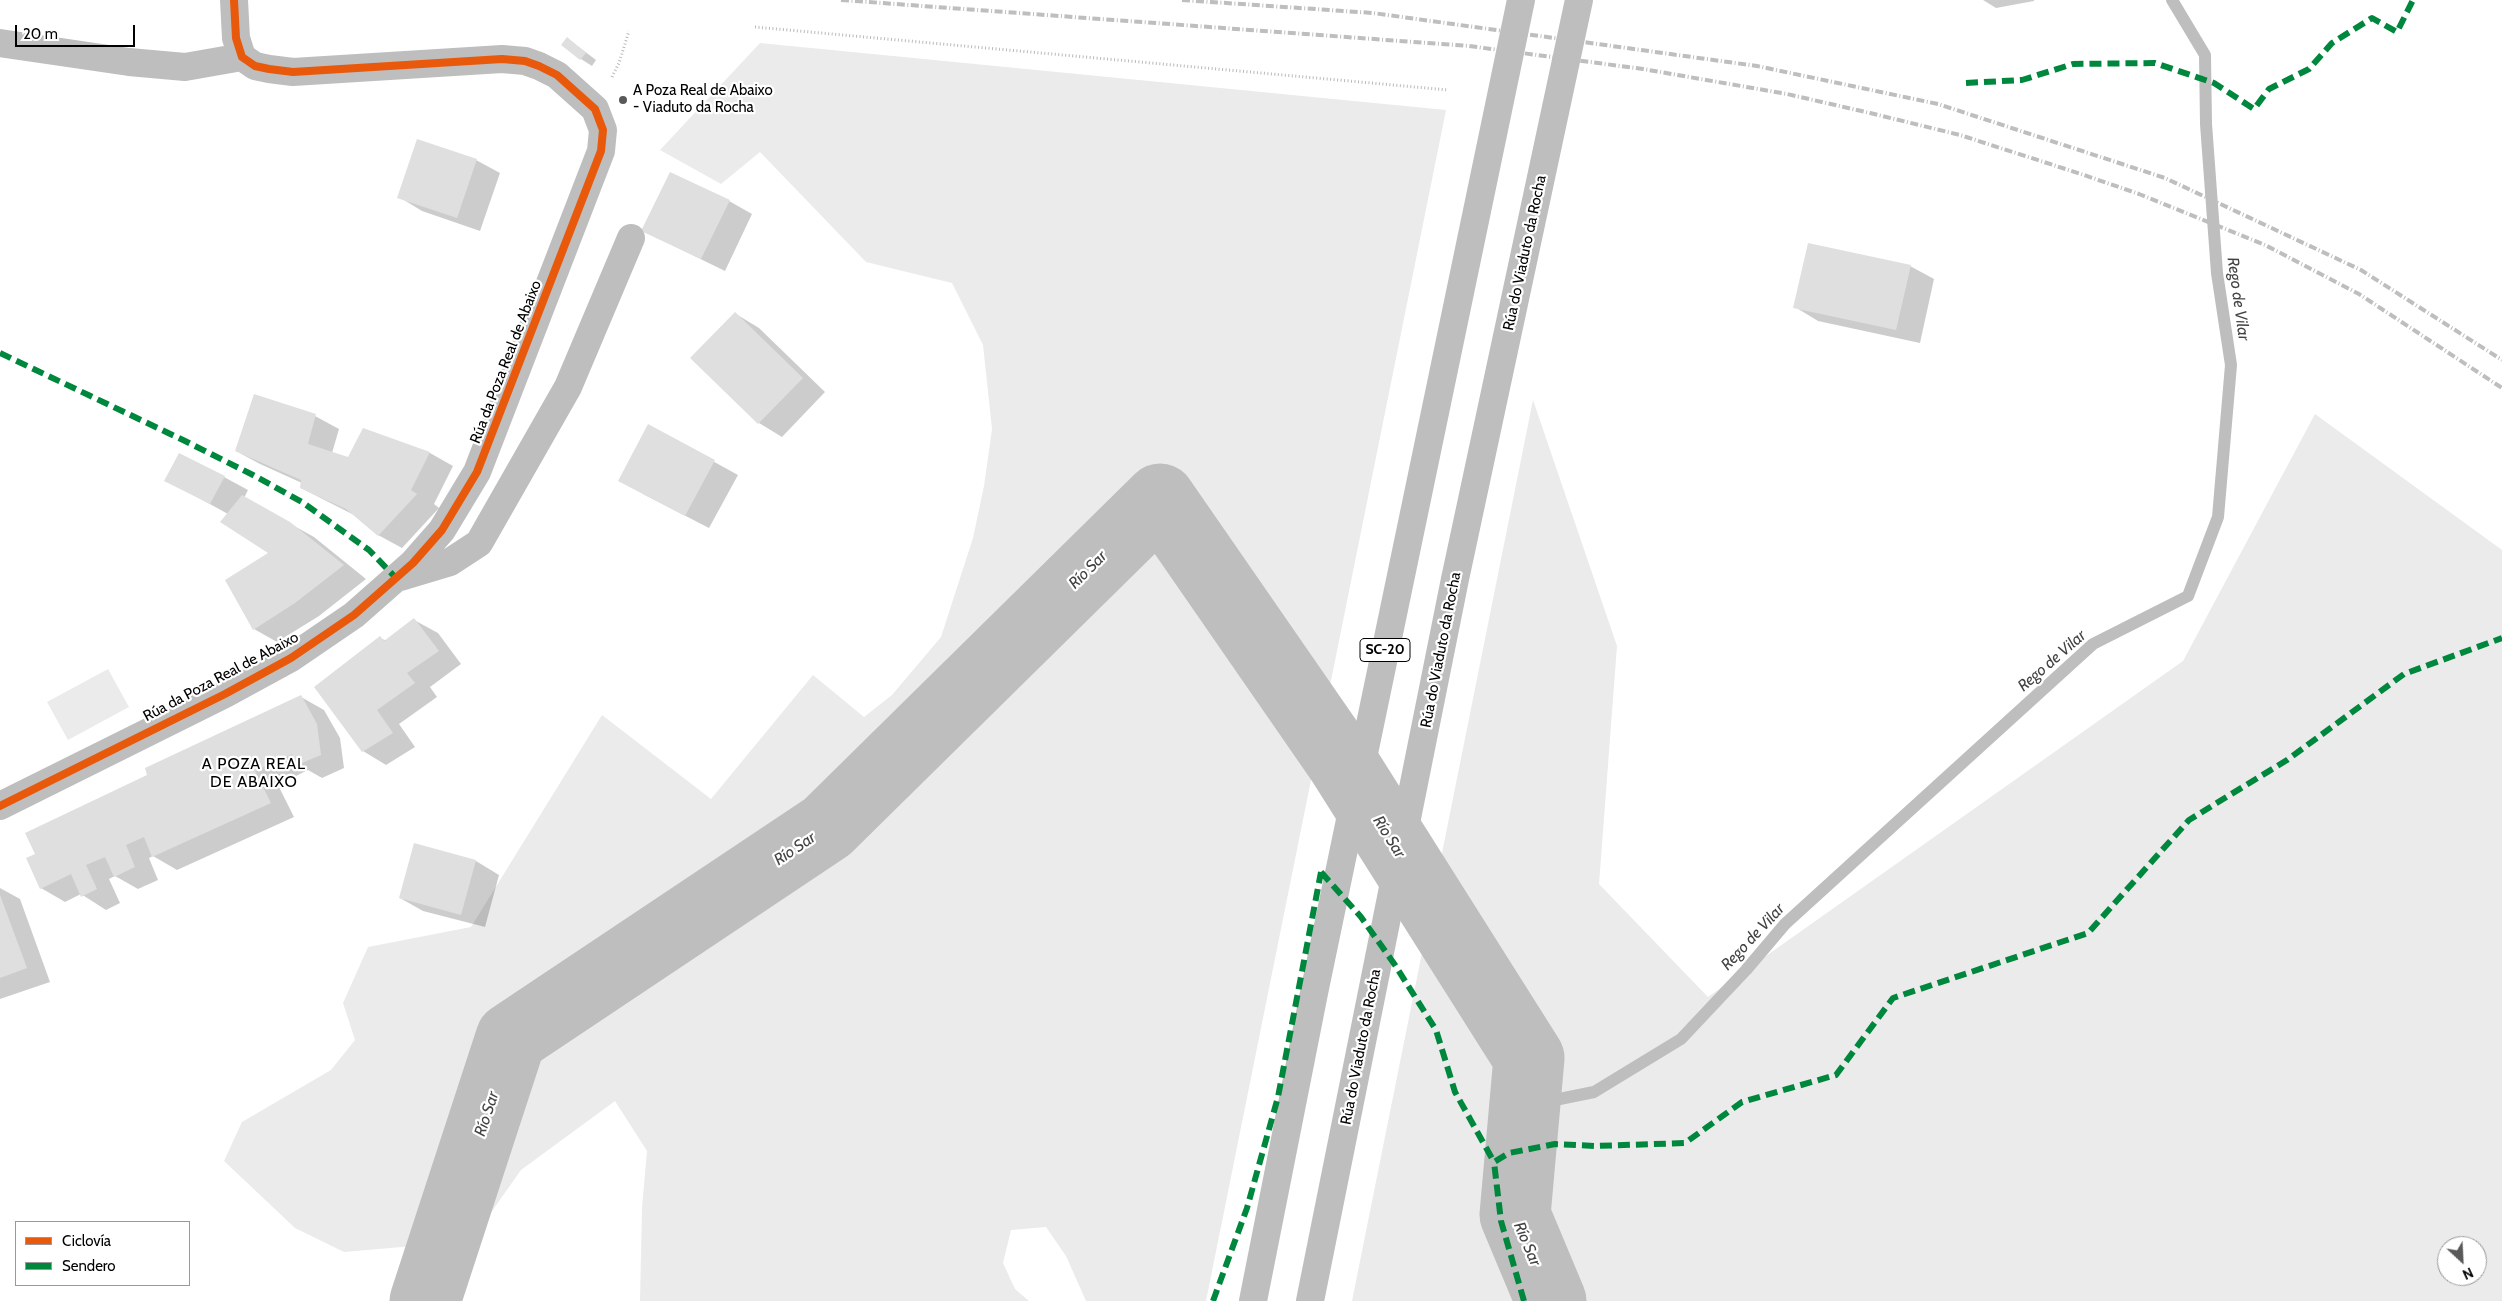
<!DOCTYPE html>
<meta charset="utf-8">
<style>
body{margin:0}
#map{position:relative;width:2502px;height:1301px;overflow:hidden;background:#fff;font-family:Cabin,sans-serif}
canvas{display:block}
.legend{position:absolute;left:15px;top:1221px;width:175px;height:65px;box-sizing:border-box;background:#fff;border:1px solid #999;margin:0;padding:6px 9px;list-style:none;font-size:15px;color:#000}
.legend li{display:flex;align-items:center;gap:10px;height:25px}
.legend b{width:25px;border:1px solid #999}
.north{position:absolute;left:2437px;top:1236px;width:50px;height:50px;box-sizing:border-box;background:#fff;border:1px solid #999;border-radius:50%;rotate:155deg;font-size:14px;font-weight:700;line-height:20px;text-align:center;color:#000}
.north::after{content:'';display:block;margin:auto;width:18px;height:22px;background:#595959;clip-path:polygon(50% 0,100% 100%,50% 72%,0 100%)}
.scale{position:absolute;left:15px;top:25px;width:120px;height:22px;box-sizing:border-box;border:2px solid #000;border-top:0;padding-left:6px;font-size:15px;line-height:18px;white-space:nowrap;color:#000;-webkit-text-stroke:4px #fff;paint-order:stroke}
</style>
<div id="map">
<canvas width="2502" height="1301"></canvas>
<ul class="legend">
<li><b style="height:6px;background:#e8590c"></b>Ciclovía</li>
<li><b style="height:6px;background:#00873e"></b>Sendero</li>
</ul>
<div class="north">N</div>
<div class="scale">20 m</div>
</div>
<script>
const context = document.querySelector('canvas').getContext('2d');
context.lineJoin = 'round';
function fill(path, color) { context.fillStyle = color; context.fill(path, 'evenodd'); }
const toPath = rows => new Path2D(rows.map(r => 'M' + r).join(''));
function strokePath(path, color, width, dash) { context.strokeStyle = color; context.lineWidth = width; context.lineCap = dash ? 'butt' : 'round'; context.setLineDash(dash || []); context.stroke(path); }
function write(font, color, halo, rows, align = 'center') {
  context.font = font + ' Cabin,sans-serif'; context.lineWidth = 4.5; context.setLineDash([]); context.textBaseline = 'middle'; context.strokeStyle = halo; context.fillStyle = color; for (const [text, x, y, turn = 0] of rows) {
    context.save(); context.translate(x, y); context.rotate((+turn || 0) * Math.PI / 180); context.textAlign = isNaN(turn) ? turn : align; if (halo) context.strokeText(text, 0, 0); context.fillText(text, 0, 0); context.restore();
  }
}
const green = toPath([
 [760,43,1446,110,1206,1301,1086,1301,1066,1256,1046,1227,1011,1230,1003,1263,1015,1289,1029,1301,640,1301,642,1208,647,1151,615,1101,521,1170,471,1241,344,1252,295,1228,224,1161,242,1122,331,1070,355,1040,343,1003,368,947,471,927,602,715,711,799,813,675,864,717,892,695,941,637,973,538,984,486,992,429,983,345,952,283,866,262,760,152,721,184,660,150],
 [1533,400,1617,646,1599,884,1708,997,2183,661,2315,414,2502,550,2502,1301,1352,1301],
 [2447,1246,2477,1246,2477,1276,2447,1276],
 [108,669,129,707,68,740,47,702]
]);
const shadow = toPath([
 [1983,0,2034,0,2034,1,1996,8],
 [567,38,596,60,592,66,581,59],
 [476,160,500,173,480,231,422,211,399,197],
 [729,201,752,214,725,271,643,231],
 [1910,266,1934,279,1920,343,1818,321,1795,307],
 [736,314,759,328,825,392,782,437,759,423],
 [315,416,339,429,332,453,348,459,364,430,430,453,453,466,434,504,439,508,402,548,378,535,354,515,301,488,302,483,260,464,236,451],
 [649,426,738,475,709,528,643,494],
 [224,477,248,490,244,498,314,537,366,579,319,616,277,642,254,629,270,553,228,514,166,480],
 [414,620,438,633,461,664,430,687,437,697,399,724,415,747,386,765,363,751,380,638,387,641],
 [301,697,324,710,340,738,344,768,322,778,308,770,278,785,294,817,177,870,153,856,149,858,158,880,138,889,115,876,109,879,120,903,106,910,81,894,65,902,41,888,36,854,149,775],
 [476,861,499,875,485,927,423,911,400,898],
 [0,888,20,899,50,982,0,999]
]);
const stream = toPath([
 [1525,1106,1594,1092,1681,1039,1746,970,1785,924,2093,644,2188,596,2218,517,2231,365,2217,273,2206,124,2205,55,2172,0]
]);
const river = toPath([
 [425,1301,511,1038,827,827,1160,499,1342,762,1529,1058,1515,1215,1551,1301]
]);
const building = toPath([
 [567,37,586,53,580,60,561,45],
 [417,139,477,159,457,218,397,198],
 [670,172,730,200,701,259,641,231],
 [1808,243,1911,265,1896,330,1793,308],
 [735,312,803,378,758,424,690,358],
 [254,394,316,414,308,444,348,457,363,428,430,452,411,490,417,494,378,536,346,509,300,488,301,480,235,451],
 [648,424,715,460,685,516,618,481],
 [179,453,225,476,210,504,164,481],
 [242,495,290,522,344,565,295,603,253,630,225,580,268,553,220,522],
 [414,618,439,651,407,673,415,683,377,710,393,733,362,752,314,687,380,636,384,641],
 [301,695,317,724,321,755,297,765,292,754,255,771,271,803,152,857,144,837,126,845,135,867,114,877,105,857,86,865,97,889,81,897,71,874,40,889,26,858,35,854,25,833,147,775,145,768],
 [414,843,476,860,461,915,399,898],
 [0,895,27,968,0,978]
]);
const path = toPath([
 [755,27,1448,90],
 [612,77,619,63,629,31]
]);
const minor = toPath([
 [0,43,129,62,185,67,242,57],
 [400,577,450,562,479,543,568,387,631,238],
 [0,806,225,694,291,658,354,615,413,563,442,530,477,472,601,151,603,130,595,109,557,75,539,66,525,61,502,59,293,72,269,69,255,66,242,57,236,38,234,0]
]);
const highway = toPath([
 [1253,1301,1314,993,1521,0],
 [1310,1301,1455,579,1579,0]
]);
const rail = toPath([
 [841,0,1469,46,1643,69,1787,94,1870,113,1960,135,2081,174,2139,194,2265,245,2359,294,2502,388],
 [1182,0,1373,13,1757,66,1938,104,2165,178,2361,270,2502,360]
]);
const quiet = toPath([
 [1966,83,2022,80,2073,64,2155,63,2214,83,2254,109,2269,89,2309,69,2332,43,2372,18,2397,32,2413,0],
 [0,353,183,440,253,475,302,502,369,550,396,578],
 [1321,872,1361,917,1395,965,1436,1030,1455,1092,1494,1162],
 [1213,1301,1247,1208,1278,1097,1321,872],
 [1524,1301,1501,1221,1494,1162,1509,1153,1555,1144,1596,1146,1685,1143,1742,1102,1836,1075,1893,998,2088,933,2189,820,2287,760,2404,674,2502,638]
]);
const cycleway = toPath([
 [0,806,225,694,291,658,354,615,413,563,442,530,477,472,601,151,603,130,595,109,557,75,539,66,525,61,502,59,293,72,269,69,255,66,242,57,236,38,234,0]
]);
const markers = [
 [623,100,5,"#595959"]
];
const shields = [
 [1385,650,50]
];
const shieldNames = [
 ["SC-20",1385,650]
];
const poiNames = [
 ["A Poza Real de Abaixo",633,91],
 ["- Viaduto da Rocha",633,108]
];
const streetNames = [
 ["Rúa do Viaduto da Rocha",1525,253,-78],
 ["Rúa da Poza Real de Abaixo",506,362,-69],
 ["Rúa do Viaduto da Rocha",1441,650,-79],
 ["Rúa da Poza Real de Abaixo",221,677,-28],
 ["Rúa do Viaduto da Rocha",1361,1047,-79]
];
const waterNames = [
 ["Rego de Vilar",2238,299,82],
 ["Río Sar",1088,570,-45],
 ["Rego de Vilar",2052,661,-41],
 ["Río Sar",1389,837,58],
 ["Río Sar",795,849,-34],
 ["Rego de Vilar",1753,937,-47],
 ["Río Sar",487,1114,-72],
 ["Río Sar",1527,1244,67]
];
const neighbourhoodNames = [
 ["A POZA REAL",254,764],
 ["DE ABAIXO",254,782]
];
fill(green, '#ebebeb');
fill(shadow, '#0003');
strokePath(stream, '#bebebe', 12);
strokePath(river, '#bebebe', 71);
fill(building, '#dfdfdf');
strokePath(path, '#b9b9b9', 3, [1, 2.5]);
strokePath(minor, '#bebebe', 28);
strokePath(highway, '#bebebe', 28);
strokePath(rail, '#bebebe', 4, [8, 2.5, 1, 2.5]);
strokePath(quiet, '#00873e', 6, [12, 6]);
strokePath(cycleway, '#e8590c', 8);
for (const [x, y, r, color] of markers) { const dot = new Path2D(); dot.arc(x, y, r, 0, 2 * Math.PI); context.fillStyle = color; context.fill(dot); strokePath(dot, '#fff', 2); }
for (const [x, y, w] of shields) { const box = new Path2D(); box.roundRect(x - w / 2, y - 11.5, w, 23, 4); context.fillStyle = '#fff'; context.fill(box); strokePath(box, '#000', 1); }
write('bold 14px', '#000', null, shieldNames);
write('15px', '#000', '#fff', poiNames, 'left');
write('15px', '#000', '#fff', streetNames);
write('italic 16px', '#434343', '#fff', waterNames);
context.letterSpacing = '1px';
write('16px', '#000', '#fff', neighbourhoodNames);
context.letterSpacing = '0px';
</script>
